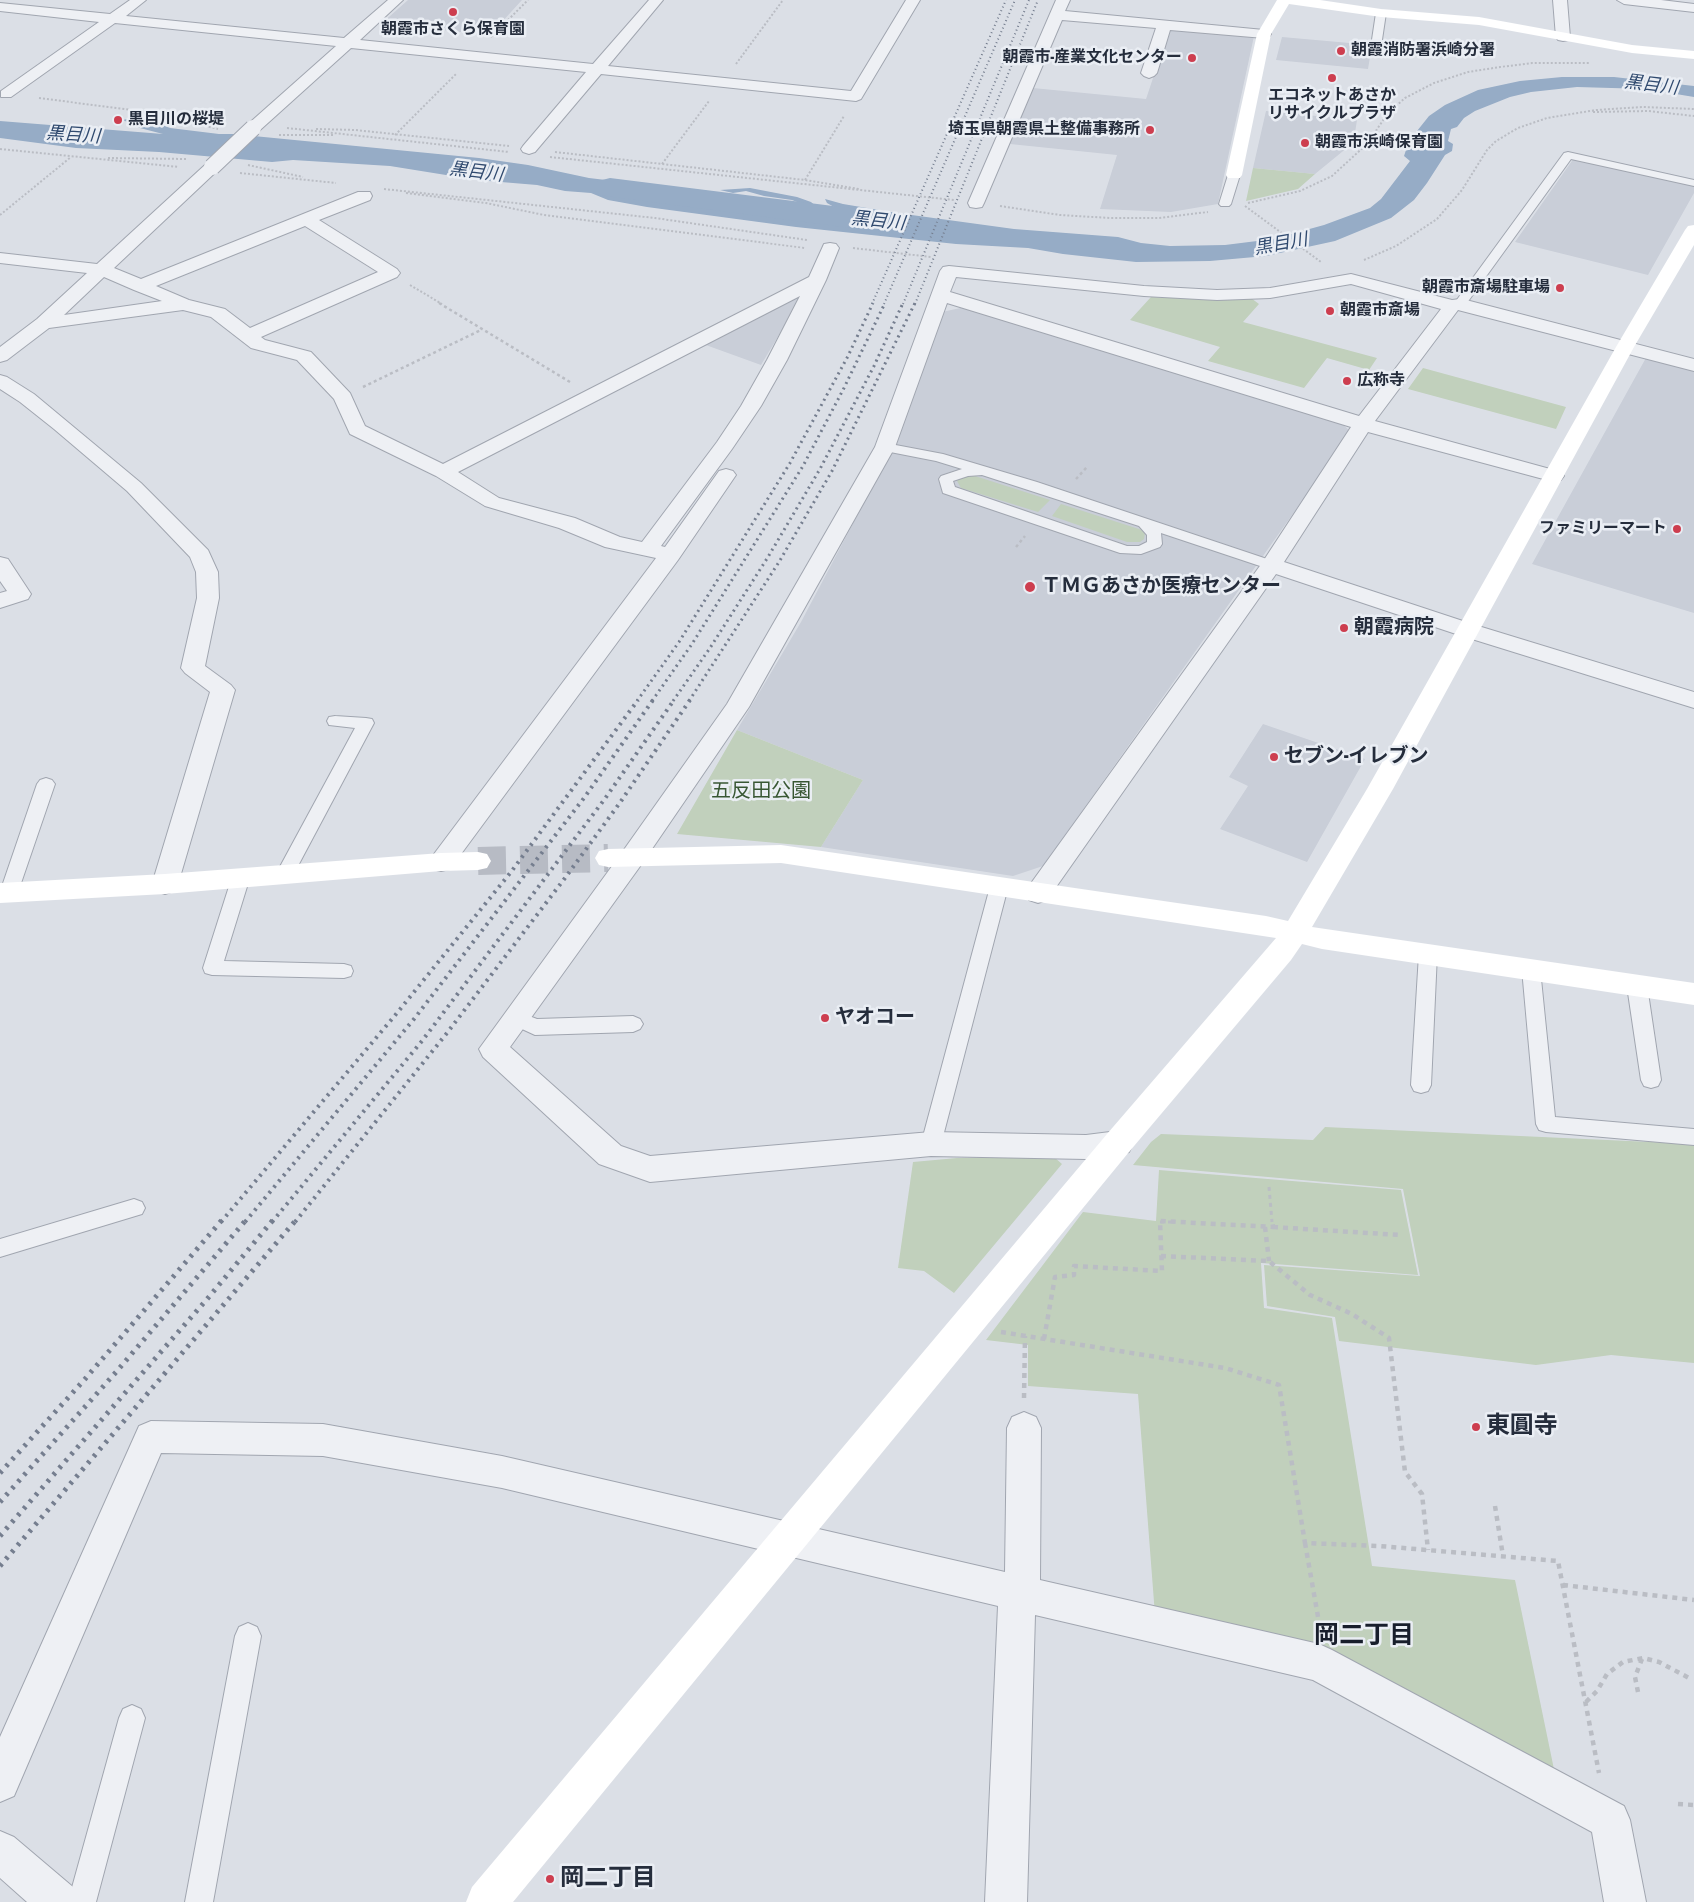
<!DOCTYPE html>
<meta charset="utf-8">
<style>
body{margin:0}
canvas{display:block;background:#dbdfe6}
</style>
<canvas width="1694" height="1902"></canvas>
<script>
const context = document.querySelector('canvas').getContext('2d');
context.lineJoin = 'round';
function fill(path, color) { context.fillStyle = color; context.fill(path, 'evenodd'); }
const toPath = rows => new Path2D(rows.map(r => 'M' + r).join(''));
function strokePath(path, color, width, dash) { context.strokeStyle = color; context.lineWidth = width; context.lineCap = dash ? 'butt' : 'round'; context.setLineDash(dash || []); context.stroke(path); }
function write(font, color, halo, rows, align = 'center') {
  context.font = font + ' Jost,"Noto Sans JP",sans-serif'; context.lineWidth = 5; context.setLineDash([]); context.textBaseline = 'middle'; context.strokeStyle = halo; context.fillStyle = color; for (const [text, x, y, turn = 0] of rows) {
    context.save(); context.translate(x, y); context.rotate((+turn || 0) * Math.PI / 180); context.textAlign = isNaN(turn) ? turn : align; if (halo) context.strokeText(text, 0, 0); context.fillText(text, 0, 0); context.restore();
  }
}
const built = toPath([
 [408,0,522,0,490,35,381,24],
 [1170,27,1254,36,1218,204,1171,212,1100,209,1117,155,1010,144,1033,88,1146,99],
 [1282,37,1372,45,1368,69,1276,60],
 [1266,111,1357,120,1354,139,1348,147,1315,174,1253,168],
 [1574,158,1694,186,1694,193,1648,275,1515,242],
 [795,295,801,298,761,365,703,344],
 [965,307,1338,420,1351,432,1043,866,1013,876,821,847,863,780,737,730,801,622,896,442,942,312],
 [1647,356,1694,368,1694,613,1532,564],
 [1263,724,1365,759,1307,862,1220,829,1248,786,1229,777]
]);
const green = toPath([
 [1253,168,1315,174,1298,189,1246,201],
 [1151,297,1216,300,1251,298,1259,304,1243,322,1377,358,1369,370,1327,358,1304,388,1208,361,1220,347,1130,320],
 [1423,368,1566,407,1556,429,1408,389],
 [970,475,975,476,1050,500,1038,512,961,488,957,481,960,478],
 [1061,504,1142,530,1145,533,1144,539,1140,542,1127,542,1052,516],
 [737,730,863,780,821,847,677,834],
 [1325,1127,1694,1144,1694,1363,1611,1355,1536,1365,1339,1341,1335,1317,1267,1306,1264,1265,1420,1276,1403,1189,1133,1165,1151,1142,1161,1134,1313,1140],
 [1054,1157,1062,1164,954,1293,924,1271,898,1268,913,1162,957,1158],
 [1159,1170,1401,1190,1418,1275,1261,1263,1264,1308,1332,1318,1372,1566,1515,1580,1556,1779,1155,1615,1138,1394,1028,1386,1028,1345,986,1340,1083,1212,1156,1221]
]);
const water = toPath([
 [1562,77,1614,77,1694,86,1694,97,1646,89,1577,87,1531,92,1510,97,1475,111,1464,118,1457,127,1451,129,1448,141,1453,144,1452,151,1445,155,1427,183,1414,200,1391,218,1335,241,1266,256,1210,261,1136,262,1063,254,1028,248,956,244,796,227,647,207,608,200,591,193,565,191,537,185,477,180,390,166,293,160,272,162,159,152,76,148,0,138,0,121,163,134,140,128,123,120,131,118,149,120,170,128,219,134,233,134,479,158,528,165,589,178,631,183,652,189,683,192,687,193,686,198,689,202,714,204,754,210,806,215,814,214,797,208,796,207,802,204,792,200,764,196,746,191,733,193,720,190,750,188,797,197,811,202,819,209,854,217,866,215,834,207,827,203,825,199,843,204,897,213,1014,229,1118,237,1141,243,1170,246,1225,245,1273,239,1324,225,1370,208,1381,199,1410,161,1404,156,1409,141,1429,116,1445,105,1478,90,1520,81]
]);
const river = toPath([
 [610,178,889,213,901,216,906,223,901,230,889,233,598,195,593,188,598,181,610,178]
]);
const streetTunnel = toPath([
 [478,861,608,858]
]);
const pathFar3 = toPath([
 [491,37,528,0],
 [736,64,783,0],
 [39,98,224,122],
 [1593,112,1648,111,1694,116],
 [166,116,218,129],
 [287,128,509,152],
 [316,129,355,130,509,146],
 [279,135,335,135],
 [395,135,456,74],
 [0,149,179,167],
 [555,152,805,180,859,189],
 [550,157,954,200],
 [108,158,187,159],
 [662,164,709,101],
 [248,165,303,177],
 [240,173,336,183],
 [805,180,844,116],
 [384,189,655,218,807,240],
 [406,193,486,203,544,215,805,248],
 [1248,203,1300,191,1332,176,1367,144,1388,113,1405,98,1434,83,1468,72,1500,67,1532,63,1589,63],
 [1000,206,1060,215,1110,218,1159,218,1208,212],
 [1245,206,1321,262],
 [0,215,71,157],
 [853,248,931,257],
 [1364,260,1396,246,1437,219,1462,190,1487,150,1496,141,1518,128,1547,118,1596,110,1643,107,1694,109],
 [410,285,442,304]
]);
const pathFar2 = toPath([
 [439,303,570,382],
 [363,387,481,330],
 [1076,479,1087,467],
 [1016,547,1025,536]
]);
const pathFar1 = toPath([
 [1269,1187,1272,1222],
 [1160,1222,1171,1222]
]);
const path = toPath([
 [1265,1227,1269,1261],
 [1273,1227,1400,1235],
 [1161,1256,1269,1261,1310,1295,1352,1314,1389,1338,1405,1472,1422,1494,1428,1550],
 [1001,1332,1225,1368,1279,1385,1305,1543,1379,1546,1558,1561,1599,1773],
 [1044,1339,1055,1277,1074,1275,1074,1266,1162,1271,1160,1221,1273,1227,1272,1220],
 [1024,1398,1025,1336],
 [1495,1506,1503,1556],
 [1305,1543,1320,1628],
 [1563,1585,1694,1600],
 [1638,1692,1635,1677,1642,1659],
 [1586,1702,1597,1691,1607,1674,1623,1662,1643,1658,1659,1662,1691,1679],
 [1678,1804,1694,1805]
]);
const lane = toPath([
 [1381,10,1386,13,1380,53,1375,56,1370,53,1376,13,1381,10],
 [1568,152,1694,180,1694,186,1571,159,1464,307,1456,307,1454,304,1456,301,1564,153,1568,152],
 [1234,172,1240,175,1231,204,1229,206,1221,206,1219,204,1228,175,1234,172],
 [885,443,943,454,1037,482,1276,562,1279,565,1276,568,1271,570,1266,568,1161,533,1162,544,1160,547,1141,554,1120,553,943,493,939,479,941,476,962,469,936,461,880,450,878,447,885,443],
 [982,475,1139,526,1147,535,1147,542,1139,546,1127,546,955,487,953,481,968,476,982,475],
 [335,716,366,718,372,719,374,723,291,879,285,880,279,879,276,874,355,728,329,725,327,721,329,717,335,716],
 [46,778,52,780,55,784,18,892,15,897,9,899,3,897,0,892,37,784,40,780,46,778],
 [241,871,247,872,250,877,224,961,344,964,351,966,353,971,351,976,344,978,212,975,205,973,203,968,232,877,235,872,241,871],
 [999,880,1005,882,1008,887,941,1144,938,1150,931,1152,924,1150,921,1144,990,887,993,882,999,880],
 [1428,947,1435,949,1437,954,1431,1085,1428,1091,1421,1093,1414,1091,1411,1085,1419,954,1421,949,1428,947],
 [1531,962,1538,964,1540,969,1555,1117,1694,1129,1694,1145,1546,1132,1539,1130,1536,1124,1522,969,1524,964,1531,962],
 [1637,979,1644,981,1647,986,1661,1080,1658,1086,1651,1088,1644,1086,1641,1080,1627,986,1630,981,1637,979],
 [516,1011,537,1019,633,1016,640,1019,643,1024,640,1029,633,1032,535,1035,509,1023,506,1018,509,1013,516,1011],
 [134,1199,142,1202,145,1208,142,1214,0,1257,0,1239,134,1199],
 [248,1623,257,1627,261,1636,213,1902,185,1902,235,1636,239,1627,248,1623],
 [132,1705,141,1709,145,1718,96,1902,68,1902,119,1718,123,1709,132,1705]
]);
const street = toPath([
 [130,0,146,0,126,16,344,38,388,0,403,0,360,40,593,64,649,0,663,0,608,66,851,91,906,0,920,0,861,99,856,101,601,74,535,152,529,154,523,152,521,149,523,146,586,72,351,48,259,131,253,133,247,131,245,128,247,125,336,46,115,23,11,97,1,97,1,91,99,22,0,11,0,3,110,14,130,0],
 [1056,0,1070,0,1065,11,1264,30,1269,31,1271,34,1269,37,1264,38,1170,30,1157,73,1154,76,1149,78,1144,76,1141,73,1156,28,1062,20,984,203,982,207,976,208,970,207,968,203,1056,0],
 [1553,0,1567,0,1570,37,1568,40,1563,41,1558,40,1556,37,1553,0],
 [1617,0,1661,0,1694,4,1694,12,1624,4,1617,0],
 [212,162,218,164,220,167,218,170,114,268,141,279,358,192,370,192,372,196,370,200,319,220,397,269,400,273,397,277,261,337,265,340,311,352,350,393,365,426,443,464,809,277,824,244,830,243,836,244,839,248,826,280,787,360,761,406,732,449,661,546,665,547,719,471,726,469,733,471,736,475,678,560,450,869,441,871,432,869,428,862,656,558,605,547,559,528,485,506,436,476,350,434,334,399,297,360,251,348,211,317,183,310,49,328,7,360,0,362,0,347,37,319,87,273,0,263,0,253,97,264,206,164,212,162],
 [305,226,378,272,250,328,225,309,189,300,156,286,305,226],
 [104,277,134,290,162,301,64,315,104,277],
 [800,296,767,360,741,406,717,442,642,542,620,537,575,518,499,498,458,472,800,296],
 [949,266,1144,286,1217,290,1270,288,1351,274,1452,300,1460,299,1466,300,1694,359,1694,371,1458,310,1375,421,1561,472,1564,476,1561,480,1554,482,1547,480,1368,432,1284,562,1475,625,1694,692,1694,708,1459,635,1276,574,1047,900,1038,903,1029,900,1025,893,1029,886,1262,563,1351,427,947,303,895,447,749,707,641,865,510,1047,621,1146,650,1156,931,1132,1086,1135,1118,1131,1129,1134,1133,1143,1129,1152,1118,1155,1086,1159,931,1156,650,1182,599,1164,483,1057,479,1049,623,851,727,704,875,447,940,271,943,267,949,266],
 [956,277,1144,296,1217,300,1270,298,1351,284,1441,309,1359,416,950,292,956,277],
 [0,375,7,377,34,394,141,483,208,550,218,572,219,598,205,666,231,685,235,690,178,884,174,891,165,894,156,891,152,884,210,692,185,673,181,668,197,598,196,572,190,557,127,491,54,429,20,402,0,389,0,375],
 [0,557,8,559,31,594,28,599,0,608,0,593,7,591,0,581,0,557],
 [1024,1412,1036,1417,1041,1428,1040,1580,1319,1644,1332,1650,1624,1806,1630,1820,1646,1902,1604,1902,1592,1832,1313,1680,1035,1615,1027,1902,985,1902,998,1606,502,1488,323,1456,161,1453,14,1796,0,1802,0,1737,139,1426,151,1421,323,1424,502,1456,1005,1572,1007,1428,1012,1417,1024,1412],
 [0,1831,14,1837,73,1887,79,1902,27,1902,0,1878,0,1831]
]);
const secondary = toPath([
 [1277,0,1320,0,1381,9,1479,17,1632,45,1694,51,1694,59,1632,53,1479,25,1381,17,1289,4,1271,34,1242,175,1240,178,1228,178,1226,175,1257,34,1277,0],
 [1694,225,1694,245,1634,347,1393,789,1312,927,1694,983,1694,1005,1322,949,1302,944,1291,960,1129,1152,513,1902,466,1902,472,1887,1107,1134,1276,938,781,863,608,867,599,865,595,858,599,851,608,849,781,845,1266,916,1288,921,1367,789,1616,347,1685,230,1688,226,1694,225],
 [478,852,487,854,491,861,487,868,478,870,441,871,165,894,0,903,0,883,165,874,441,853,478,852]
]);
const railFar3 = toPath([
 [872,304,1006,0],
 [884,304,1015,0],
 [903,304,1029,0],
 [915,304,1038,0]
]);
const railFar2 = toPath([
 [637,701,679,642,790,463,848,356,873,303],
 [652,701,692,644,803,466,844,388,885,303],
 [673,701,710,648,768,557,820,469,874,366,903,303],
 [689,701,779,562,832,471,915,303]
]);
const railFar1 = toPath([
 [221,1222,397,1013,511,872,638,700],
 [245,1222,414,1019,584,798,653,700],
 [272,1222,422,1041,604,800,674,700],
 [295,1222,447,1033,565,878,619,804,690,700]
]);
const rail = toPath([
 [0,1473,85,1379,222,1220],
 [0,1502,117,1371,246,1220],
 [0,1536,208,1298,273,1220],
 [0,1566,296,1220]
]);
const streetBridge = toPath([
 [212,167,253,128]
]);
const markers = [
 [453,12,5,"#cd3e4f"],
 [1341,51,5,"#cd3e4f"],
 [1192,58,5,"#cd3e4f"],
 [1332,78,5,"#cd3e4f"],
 [118,120,5,"#cd3e4f"],
 [1150,130,5,"#cd3e4f"],
 [1305,143,5,"#cd3e4f"],
 [1560,288,5,"#cd3e4f"],
 [1330,311,5,"#cd3e4f"],
 [1347,381,5,"#cd3e4f"],
 [1677,529,5,"#cd3e4f"],
 [1030,587,6,"#cd3e4f"],
 [1344,628,5,"#cd3e4f"],
 [1274,757,5,"#cd3e4f"],
 [825,1018,5,"#cd3e4f"],
 [1476,1427,5,"#cd3e4f"],
 [550,1879,5,"#cd3e4f"]
];
const farPoinames = [
 ["朝霞市さくら保育園",453,30,"center"],
 ["朝霞消防署浜崎分署",1351,51],
 ["朝霞市-産業文化センター",1182,58,"right"],
 ["エコネットあさか",1332,96,"center"],
 ["リサイクルプラザ",1332,114,"center"],
 ["黒目川の桜堤",128,120],
 ["埼玉県朝霞県土整備事務所",1140,130,"right"],
 ["朝霞市浜崎保育園",1315,143],
 ["朝霞市斎場駐車場",1550,288,"right"],
 ["朝霞市斎場",1340,311],
 ["広称寺",1357,381],
 ["ファミリーマート",1667,529,"right"]
];
const farWaternames = [
 ["黒目川",1651,86,7],
 ["黒目川",73,136,4],
 ["黒目川",476,173,7],
 ["黒目川",878,222,6],
 ["黒目川",1281,245,-10]
];
const poiNames = [
 ["ＴＭＧあさか医療センター",1041,587],
 ["朝霞病院",1354,628],
 ["セブン-イレブン",1284,757],
 ["ヤオコー",835,1018]
];
const parkNames = [
 ["五反田公園",761,792]
];
const nearPoinames = [
 ["東圓寺",1486,1427],
 ["岡二丁目",560,1879]
];
const nearNeighbourhoodnames = [
 ["岡二丁目",1364,1637]
];
fill(built, '#c9ced8');
fill(green, '#c1d0bc');
fill(water, '#96acc6');
fill(river, '#96acc6');
strokePath(streetTunnel, '#b7bbc4', 28, [28, 14]);
strokePath(lane, '#a1a6b0', 2);
strokePath(street, '#a1a6b0', 2);
strokePath(pathFar3, '#babdc4', 2, [2, 2]);
strokePath(pathFar2, '#babdc4', 2.5, [3, 3]);
strokePath(pathFar1, '#babdc4', 3, [4, 4]);
strokePath(path, '#babdc4', 4.5, [5, 5]);
fill(lane, '#eef0f4');
fill(street, '#eef0f4');
fill(secondary, '#fff');
strokePath(railFar3, '#757e8f', 2, [1, 3]);
strokePath(railFar2, '#757e8f', 3, [2, 4]);
strokePath(railFar1, '#757e8f', 4, [2.5, 5]);
strokePath(rail, '#757e8f', 5, [3, 6]);
strokePath(streetBridge, '#a1a6b0', 18, []);
strokePath(streetBridge, '#eef0f4', 16);
for (const [x, y, r, color] of markers) { const dot = new Path2D(); dot.arc(x, y, r, 0, 2 * Math.PI); context.fillStyle = color; context.fill(dot); strokePath(dot, '#eaeef4', 2); }
write('bold 16px', '#252d3c', '#eaeef4', farPoinames, 'left');
write('italic 18px', '#304a6f', '#eaeef4', farWaternames);
write('bold 20px', '#252d3c', '#eaeef4', poiNames, 'left');
write('20px', '#385733', '#eaeef4', parkNames);
write('bold 24px', '#252d3c', '#eaeef4', nearPoinames, 'left');
write('bold 25px', '#181e2c', '#eaeef4', nearNeighbourhoodnames);
</script>
